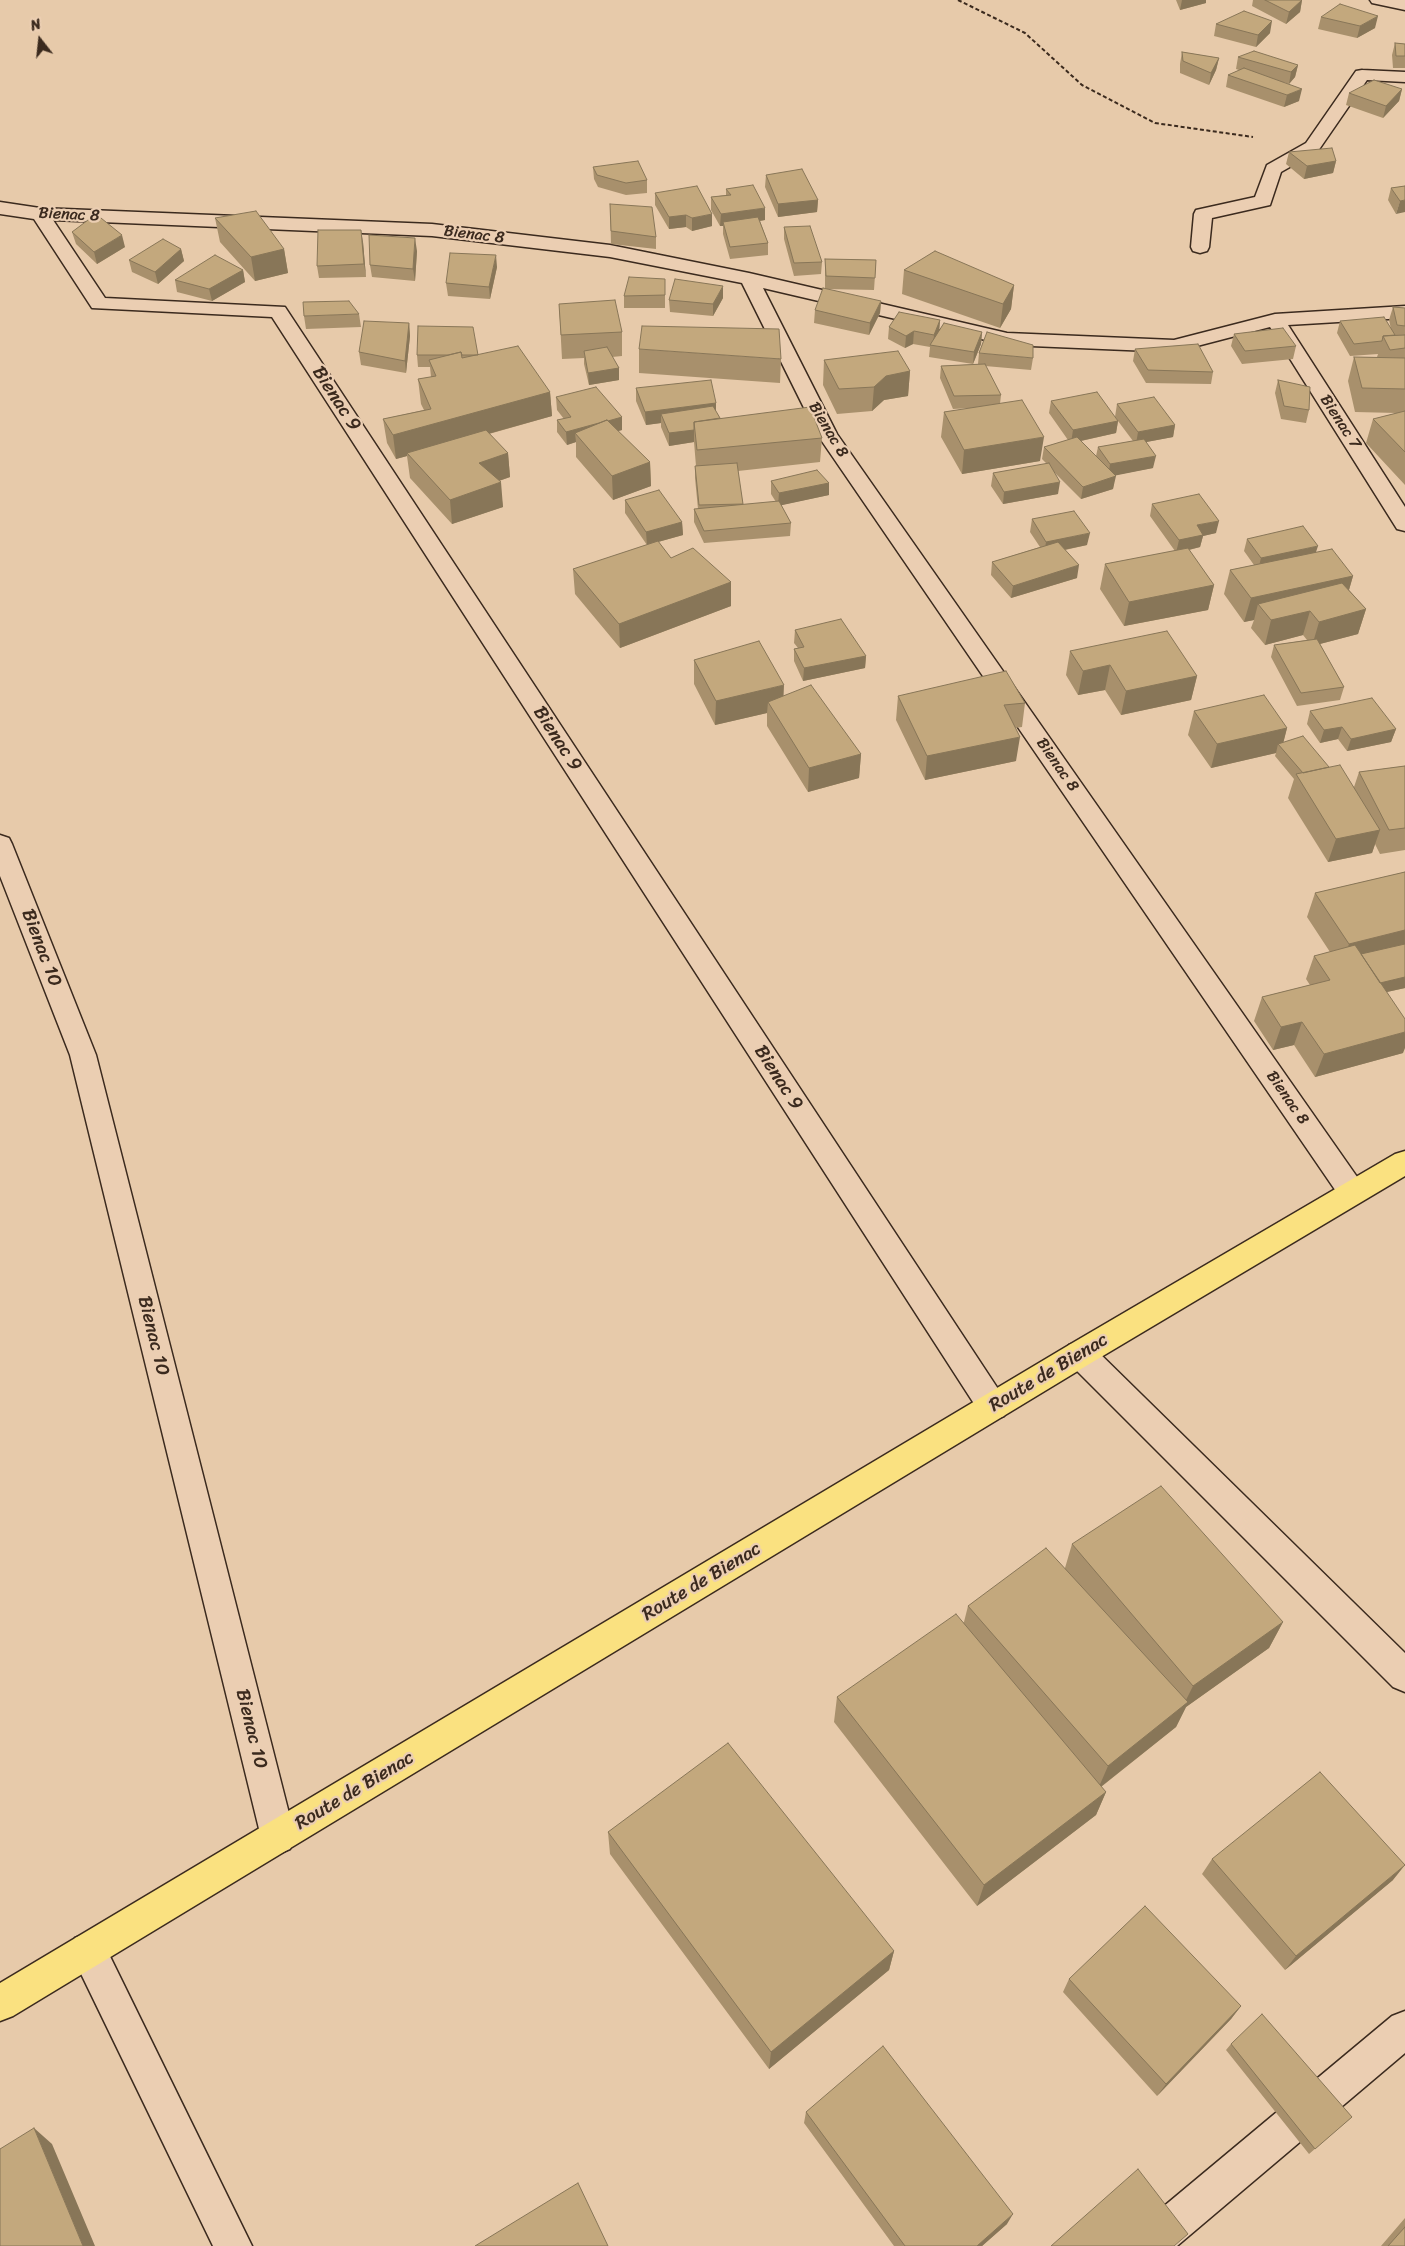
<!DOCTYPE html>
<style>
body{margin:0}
#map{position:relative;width:1405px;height:2246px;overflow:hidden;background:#e7caaa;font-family:Sriracha,sans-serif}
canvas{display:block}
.north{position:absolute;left:15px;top:15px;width:50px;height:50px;-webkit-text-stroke:4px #ebceb2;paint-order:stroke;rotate:344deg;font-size:14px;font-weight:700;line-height:20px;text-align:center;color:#3b2a1e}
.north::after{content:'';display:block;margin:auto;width:18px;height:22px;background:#3b2a1e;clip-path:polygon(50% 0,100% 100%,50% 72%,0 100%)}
</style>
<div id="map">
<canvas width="1405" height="2246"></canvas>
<div class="north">N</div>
</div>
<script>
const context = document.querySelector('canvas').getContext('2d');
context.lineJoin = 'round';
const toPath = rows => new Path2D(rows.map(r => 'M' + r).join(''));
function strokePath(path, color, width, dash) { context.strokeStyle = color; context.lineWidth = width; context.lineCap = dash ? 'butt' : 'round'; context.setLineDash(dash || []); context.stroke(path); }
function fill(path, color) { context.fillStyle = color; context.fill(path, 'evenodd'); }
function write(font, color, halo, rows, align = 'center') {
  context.font = font + ' Sriracha,sans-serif'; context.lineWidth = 4.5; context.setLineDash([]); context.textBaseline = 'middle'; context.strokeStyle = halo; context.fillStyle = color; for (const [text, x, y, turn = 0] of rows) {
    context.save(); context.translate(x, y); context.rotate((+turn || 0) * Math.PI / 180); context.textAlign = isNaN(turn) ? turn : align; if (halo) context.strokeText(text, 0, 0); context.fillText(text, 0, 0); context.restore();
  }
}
const path = toPath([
 [958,0,1025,33,1082,85,1155,123,1253,137]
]);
const minor = toPath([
 [1370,0,1405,0,1405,10,1372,3,1370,0],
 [1362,70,1405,72,1405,82,1367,80,1318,151,1281,172,1270,205,1212,218,1209,247,1207,251,1200,253,1193,251,1191,247,1194,214,1196,210,1255,197,1267,165,1306,143,1356,71,1362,70],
 [0,202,40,208,432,224,610,245,749,273,1007,333,1174,340,1275,314,1405,306,1405,318,1288,325,1405,507,1405,531,1397,529,1270,327,1174,352,1007,345,763,288,837,434,1362,1184,1366,1192,1362,1200,1352,1204,1342,1200,817,434,742,283,610,257,432,236,53,220,105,298,285,307,1004,1398,1008,1407,1004,1416,993,1420,982,1416,272,317,92,308,34,219,0,214,0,202],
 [0,835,9,838,12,844,96,1055,295,1837,290,1849,278,1854,266,1849,261,1837,70,1055,0,876,0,835],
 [1080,1341,1091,1345,1405,1653,1405,1692,1393,1687,1069,1363,1065,1354,1069,1345,1080,1341],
 [88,1933,101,1938,252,2246,213,2246,70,1951,75,1938,88,1933],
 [1405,2011,1405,2053,1177,2246,1128,2246,1133,2232,1392,2016,1405,2011]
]);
const major = toPath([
 [1405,1151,1405,1176,1091,1363,13,2016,0,2021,0,1983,1069,1345,1395,1154,1405,1151]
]);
const wall = toPath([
 [1176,0,1206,0,1206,3,1180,10],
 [1253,0,1302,0,1300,12,1286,24,1252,6],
 [1321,17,1375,28,1357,38,1318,29],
 [1216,24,1270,33,1256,47,1214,36],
 [1395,43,1405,44,1405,68,1393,68,1392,55],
 [1182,52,1219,58,1216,70,1209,85,1180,73,1180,64],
 [1238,57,1298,65,1295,77,1289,84,1283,82,1299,101,1284,107,1226,87,1228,75,1239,70,1236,69],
 [1402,89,1399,101,1383,118,1346,105,1349,93],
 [1289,152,1336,161,1333,173,1304,179,1286,164],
 [593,167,647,180,647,193,626,195,598,187,594,179],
 [766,175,818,200,817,212,778,217,765,187],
 [1405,186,1396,214,1388,200,1391,188],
 [726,189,765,220,760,221,768,243,768,255,730,259,723,234,723,226,720,226,711,210,711,197,726,195],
 [655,193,712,226,692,231,686,227,669,229,655,205],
 [610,204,656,237,656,249,611,244],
 [215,218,284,249,288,273,255,281,220,242],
 [784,227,822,262,821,274,794,276,784,239],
 [72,232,125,247,97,264,76,244],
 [363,242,366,277,319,278,317,266],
 [181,249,184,261,158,284,132,272,129,260],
 [417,251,415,281,372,277,370,265],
 [825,259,876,260,874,290,825,289],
 [497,267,490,299,448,296,446,283],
 [243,270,245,282,212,301,177,292,175,280],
 [904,270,1014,285,1011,309,1000,328,902,294],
 [665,279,665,308,624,308,624,296],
 [723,298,713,316,670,312,669,300],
 [881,301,880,313,869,335,814,323,815,310],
 [559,304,622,332,622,356,612,357,619,368,619,380,589,385,584,364,584,358,562,359],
 [1393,307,1405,308,1405,485,1366,443,1373,419,1397,413,1355,412,1348,381,1354,357,1377,357,1378,354,1350,356,1337,333,1340,321,1391,329,1389,320],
 [359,314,361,327,306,329,304,316],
 [940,320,939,331,982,332,981,344,973,364,929,357,930,347,913,344,905,348,888,339,889,327],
 [409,323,410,336,406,373,361,365,359,352],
 [1234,334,1296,346,1293,359,1242,364,1231,346],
 [639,349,781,359,780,383,639,373],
 [1135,349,1213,372,1211,384,1146,383,1133,361],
 [979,353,1033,358,1031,370,985,366,1001,395,1000,404,1040,461,962,474,941,437,944,412,971,408,953,409,940,378,941,366,978,364],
 [417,355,478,355,550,392,552,416,489,434,508,453,510,477,499,481,503,507,452,524,410,478,407,456,396,459,387,443,383,419,424,410,421,404,418,379,431,377,430,367,418,367],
 [824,360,910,371,908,396,884,400,872,411,837,414,823,385],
 [1278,380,1309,410,1306,423,1281,419,1275,393],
 [636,388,716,403,716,412,720,418,822,438,820,462,738,471,743,505,776,502,771,494,771,481,829,483,829,495,781,505,791,523,790,536,704,543,694,522,694,509,698,509,695,478,695,466,696,466,694,442,669,446,661,427,661,423,646,425,636,401],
 [556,397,622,417,622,430,618,431,650,462,651,486,613,500,576,457,576,442,567,445,557,432,557,420,564,419,557,410],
 [1051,401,1118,421,1116,433,1081,441,1096,456,1098,447,1133,441,1115,417,1117,404,1175,425,1173,437,1146,442,1153,468,1115,475,1113,489,1081,499,1054,472,1058,494,1003,504,991,486,993,473,1047,464,1042,459,1044,447,1068,440,1049,413],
 [625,500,682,522,683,535,658,542,671,558,731,582,731,606,620,648,575,594,573,569,657,542,647,545,625,513],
 [1152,504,1216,533,1203,536,1200,547,1189,550,1214,585,1208,610,1124,626,1100,589,1105,564,1175,551,1150,516],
 [1032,519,1087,545,1065,550,1077,578,1011,598,991,575,992,562,1040,547,1030,532],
 [1247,539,1316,552,1353,576,1349,590,1366,609,1358,634,1320,644,1344,687,1340,700,1297,706,1271,657,1274,645,1307,640,1303,635,1265,645,1251,628,1254,620,1244,622,1224,594,1230,570,1254,565,1244,551],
 [795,630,866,656,865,668,803,681,794,661,794,649,798,648,794,643],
 [1070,651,1197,676,1191,700,1121,715,1105,690,1078,695,1066,675],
 [694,660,784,696,861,754,859,778,808,792,767,726,767,713,715,725,694,684],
 [898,696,1025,703,1022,727,1015,728,1016,761,925,780,896,720],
 [1194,711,1287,728,1283,743,1329,767,1354,787,1359,772,1405,766,1405,850,1380,854,1375,844,1372,853,1328,862,1288,798,1294,779,1275,756,1276,753,1211,768,1188,735],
 [1310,711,1396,729,1391,742,1347,751,1338,739,1320,743,1307,724],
 [1405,872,1405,988,1387,992,1403,1053,1315,1077,1294,1045,1273,1050,1254,1021,1262,997,1310,985,1306,979,1314,956,1330,952,1307,917,1315,893],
 [1072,1544,1283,1622,1269,1648,1186,1707,1176,1727,1101,1787,1106,1792,1096,1815,977,1906,834,1722,837,1697,964,1622,968,1606,1065,1568],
 [608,1832,894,1951,889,1970,769,2069,610,1854],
 [1212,1859,1393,1880,1285,1970,1202,1874],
 [1069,1979,1241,2006,1231,2019,1157,2096,1063,1992],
 [1231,2044,1352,2117,1309,2154,1226,2050],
 [806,2112,1007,2224,982,2246,894,2246,804,2123],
 [1405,2218,1405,2246,1381,2246]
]);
const shadedWall = toPath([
 [1182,0,1206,0,1206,3,1180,10],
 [1302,0,1300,12,1286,24,1289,12],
 [1378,16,1375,28,1357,38,1360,26],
 [1272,21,1270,33,1256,47,1258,35],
 [1219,58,1216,70,1209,85,1211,73],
 [1298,65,1295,77,1289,84,1291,72],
 [1302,89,1299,101,1284,107,1287,95],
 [1402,89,1399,101,1383,118,1386,106],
 [1336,161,1333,173,1304,179,1307,166],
 [818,200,817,212,778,217,778,204],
 [1405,200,1405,212,1396,214,1400,201],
 [765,208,765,220,724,226,723,222,723,226,720,226,721,214],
 [712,214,712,226,692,231,692,218],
 [686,215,686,227,669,229,669,217],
 [361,230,363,242,366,277,364,264],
 [122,235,125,247,97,264,94,252],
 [415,238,417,251,415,281,413,269],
 [181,249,184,261,158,284,155,272],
 [284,249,288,273,255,281,251,257],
 [496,255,497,267,490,299,489,287],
 [243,270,245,282,212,301,209,289],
 [1014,285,1011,309,1000,328,1003,304],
 [723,286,723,298,713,316,713,304],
 [881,301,880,313,869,335,870,323],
 [940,320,939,333,933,345,934,335],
 [409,323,410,336,406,373,405,361],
 [914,331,913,344,905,348,906,336],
 [982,332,981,344,973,364,974,352],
 [619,368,619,380,589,385,588,373],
 [910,371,908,396,884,400,872,411,874,387,886,376],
 [550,392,552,416,409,456,407,453,407,456,396,459,393,435],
 [716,403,716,416,661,414,661,423,646,425,645,412],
 [622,417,622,430,582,441,575,433,576,442,567,445,566,432],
 [1118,421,1116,433,1071,443,1073,430],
 [1175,425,1173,437,1136,444,1138,432],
 [694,430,694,442,669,446,669,433],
 [1044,437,1040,461,962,474,964,450],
 [508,453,510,477,481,487,479,463],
 [1156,456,1153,468,1108,477,1110,464],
 [650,462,651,486,613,500,612,476],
 [1116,476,1113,489,1081,499,1083,487],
 [501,482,503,507,452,524,450,500],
 [1060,482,1058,494,1003,504,1004,492],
 [829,483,829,495,778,506,779,493],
 [1219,521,1216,533,1203,536,1200,547,1176,553,1179,540,1197,525],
 [682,522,683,535,647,545,646,532],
 [1090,533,1087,545,1044,554,1046,542],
 [1318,546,1314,558,1258,570,1261,558],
 [1079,565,1077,578,1011,598,1013,586],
 [1353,576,1346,600,1258,604,1254,620,1244,622,1251,598],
 [731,582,731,606,620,648,619,624],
 [1214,585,1208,610,1124,626,1129,602],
 [1366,609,1358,634,1312,646,1319,622],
 [1310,611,1303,635,1265,645,1271,620],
 [866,656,865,668,803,681,804,668],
 [1110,665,1105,690,1078,695,1083,671],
 [1197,676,1191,700,1121,715,1126,691],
 [784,685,783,709,768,702,767,713,715,725,716,701],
 [1342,727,1338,739,1320,743,1324,730],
 [1287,728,1282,748,1278,744,1276,753,1211,768,1217,744],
 [1396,729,1391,742,1347,751,1351,739],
 [1020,737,1016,761,925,780,927,756],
 [861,754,859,778,808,792,809,768],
 [1380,830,1372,853,1328,862,1336,839],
 [1405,930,1405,951,1340,967,1349,944],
 [1405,977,1405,988,1373,995,1378,983],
 [1302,1022,1294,1045,1273,1050,1281,1027],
 [1405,1032,1405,1048,1403,1053,1315,1077,1324,1054],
 [1283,1622,1269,1648,1186,1707,1176,1727,1098,1789,1108,1766,1183,1706,1193,1686],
 [1106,1792,1096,1815,977,1906,984,1885],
 [1405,1865,1393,1880,1285,1970,1296,1956],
 [894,1951,889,1970,769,2069,771,2052],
 [1241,2006,1231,2019,1157,2096,1166,2084],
 [34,2128,52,2144,95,2246,83,2246],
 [1013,2214,1007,2224,982,2246,977,2246]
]);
const building = toPath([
 [1265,0,1302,0,1289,12,1265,0],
 [1340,4,1378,16,1360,26,1321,17,1340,4],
 [1244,11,1272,21,1258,35,1216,24,1244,11],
 [1395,43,1405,44,1405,56,1396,56,1395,43],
 [1254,51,1298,65,1291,72,1238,57,1254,51],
 [1182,52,1219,58,1211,73,1183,61,1182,52],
 [1244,68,1302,89,1287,95,1228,75,1244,68],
 [1374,80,1402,89,1386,106,1349,93,1374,80],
 [1332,148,1336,161,1307,166,1289,152,1332,148],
 [638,161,647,180,626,183,597,175,593,167,638,161],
 [802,169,818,200,778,204,766,175,802,169],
 [753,185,765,208,721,214,711,197,731,195,726,189,753,185],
 [697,186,712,214,692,218,686,215,669,217,655,193,697,186],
 [1405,186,1405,200,1400,201,1391,188,1405,186],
 [610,204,652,207,656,237,611,231,610,204],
 [256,211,284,249,251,257,215,218,256,211],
 [96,214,122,235,94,252,72,232,96,214],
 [758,217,768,243,730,247,723,222,758,217],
 [810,226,822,262,794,263,784,227,810,226],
 [318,230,361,230,364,264,317,266,318,230],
 [369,235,415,238,413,269,370,265,369,235],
 [163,239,181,249,155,272,129,260,163,239],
 [935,251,1014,285,1003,304,904,270,935,251],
 [450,253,496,255,489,287,446,283,450,253],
 [215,255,243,270,209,289,175,280,215,255],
 [825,259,876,260,875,278,826,276,825,259],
 [629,277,665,279,665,295,624,296,629,277],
 [675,279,723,286,713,304,669,300,675,279],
 [823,288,881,301,870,323,815,310,823,288],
 [615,300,622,332,561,335,559,304,615,300],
 [349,301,359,314,304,316,303,302,349,301],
 [1393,307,1405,308,1405,326,1397,325,1393,307],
 [899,312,940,320,934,335,914,331,906,336,889,327,899,312],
 [1384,317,1395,335,1383,336,1382,341,1354,344,1340,321,1384,317],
 [364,321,409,323,405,361,359,352,364,321],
 [944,323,982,332,974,352,930,345,944,323],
 [418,326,473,327,478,355,462,355,461,352,448,355,417,355,418,326],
 [642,326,779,329,781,359,639,349,642,326],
 [1283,328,1296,346,1245,351,1234,334,1283,328],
 [987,332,1033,345,1033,358,979,353,987,332],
 [1405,335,1405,348,1390,350,1383,336,1405,335],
 [1198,344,1213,372,1148,370,1135,349,1198,344],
 [518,346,550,392,393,435,383,419,431,409,418,379,436,376,429,360,461,352,462,358,518,346],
 [607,347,619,368,588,373,584,351,607,347],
 [898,351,910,371,886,376,874,387,839,389,824,360,898,351],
 [1354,357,1405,358,1405,389,1362,388,1354,357],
 [985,364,1001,395,954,396,941,366,985,364],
 [711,380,716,403,645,412,636,388,711,380],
 [1278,380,1310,387,1309,410,1284,406,1278,380],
 [596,387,622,417,608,421,607,420,599,423,566,432,557,420,571,417,556,397,596,387],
 [1097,392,1118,421,1073,430,1051,401,1097,392],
 [1154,397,1175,425,1138,432,1117,404,1154,397],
 [1022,400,1044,437,964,450,944,412,1022,400],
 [713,406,720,418,694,422,694,430,669,433,661,414,713,406],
 [810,407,822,438,697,450,694,422,810,407],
 [1405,411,1405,452,1373,419,1405,411],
 [607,420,650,462,612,476,575,433,607,420],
 [486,430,508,453,479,463,501,482,450,500,407,453,486,430],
 [1077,437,1116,476,1083,487,1044,447,1077,437],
 [1144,439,1156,456,1110,464,1098,447,1144,439],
 [737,463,743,504,699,505,695,466,737,463],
 [1049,463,1060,482,1004,492,993,473,1049,463],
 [817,470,829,483,779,493,771,481,817,470],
 [659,490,682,522,646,532,625,500,659,490],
 [1199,494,1219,521,1197,525,1203,535,1179,540,1152,504,1199,494],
 [779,501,791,523,704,531,694,509,779,501],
 [1074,511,1090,533,1046,542,1032,519,1074,511],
 [1303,526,1318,546,1261,558,1247,539,1303,526],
 [658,541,671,558,693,548,731,582,619,624,573,569,658,541],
 [1058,542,1079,565,1013,586,992,562,1058,542],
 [1188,548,1214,585,1129,602,1105,564,1188,548],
 [1332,549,1353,576,1251,598,1230,570,1332,549],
 [1342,583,1366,609,1319,622,1310,611,1271,620,1258,604,1342,583],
 [841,619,866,656,804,668,794,649,804,647,795,630,841,619],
 [1167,631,1197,676,1126,691,1110,665,1083,671,1070,651,1167,631],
 [1317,639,1344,687,1301,693,1274,645,1317,639],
 [759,641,784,685,716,701,694,660,759,641],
 [1006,671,1025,703,1004,705,1020,737,927,756,898,696,1006,671],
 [811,685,861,754,809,768,768,702,811,685],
 [1264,695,1287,728,1217,744,1194,711,1264,695],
 [1372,698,1396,729,1351,739,1342,727,1324,730,1310,711,1372,698],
 [1303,736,1329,767,1303,773,1278,744,1303,736],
 [1340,765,1380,830,1336,839,1296,774,1340,765],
 [1405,766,1405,828,1389,830,1359,772,1405,766],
 [1405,872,1405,930,1349,944,1315,893,1405,872],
 [1405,944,1405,977,1380,983,1361,954,1405,944],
 [1355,945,1405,1019,1405,1032,1324,1054,1302,1022,1281,1027,1262,997,1330,980,1314,956,1355,945],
 [1161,1486,1283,1622,1193,1686,1072,1544,1161,1486],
 [1046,1548,1188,1702,1108,1766,968,1606,1046,1548],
 [956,1614,1106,1792,984,1885,837,1697,956,1614],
 [728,1743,894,1951,771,2052,608,1832,728,1743],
 [1320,1772,1405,1865,1296,1956,1212,1859,1320,1772],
 [1145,1906,1241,2006,1166,2084,1069,1979,1145,1906],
 [1262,2014,1352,2117,1315,2149,1231,2044,1262,2014],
 [883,2046,1013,2214,977,2246,905,2246,806,2112,883,2046],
 [34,2128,83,2246,0,2246,0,2149,34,2128],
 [1138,2169,1188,2234,1174,2246,1051,2246,1138,2169],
 [578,2183,608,2246,475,2246,578,2183],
 [1405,2227,1405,2246,1388,2246,1405,2227]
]);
const farStreetnames = [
 ["Bienac 8",69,215,3],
 ["Bienac 8",474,235,7],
 ["Bienac 7",1340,422,57],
 ["Bienac 8",828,430,59],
 ["Bienac 8",1057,765,55],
 ["Bienac 8",1287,1098,55]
];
const streetNames = [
 ["Bienac 9",336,399,57],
 ["Bienac 9",557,739,57],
 ["Bienac 10",41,948,69],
 ["Bienac 9",778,1078,57],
 ["Bienac 10",153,1336,76],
 ["Route de Bienac",1049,1373,-31],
 ["Route de Bienac",702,1582,-31],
 ["Bienac 10",251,1729,76],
 ["Route de Bienac",355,1791,-31]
];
strokePath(minor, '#3b2a1e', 3);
strokePath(major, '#3b2a1e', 3);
strokePath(path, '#3b2a1e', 2, [4, 2.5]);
fill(minor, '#ebceb2');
fill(major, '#fae180');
fill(wall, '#a8906c');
fill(shadedWall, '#887658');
fill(building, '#c3a87d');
strokePath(building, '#887658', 1);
write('16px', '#3b2a1e', '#ebceb2', farStreetnames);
write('19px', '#3b2a1e', '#ebceb2', streetNames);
</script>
